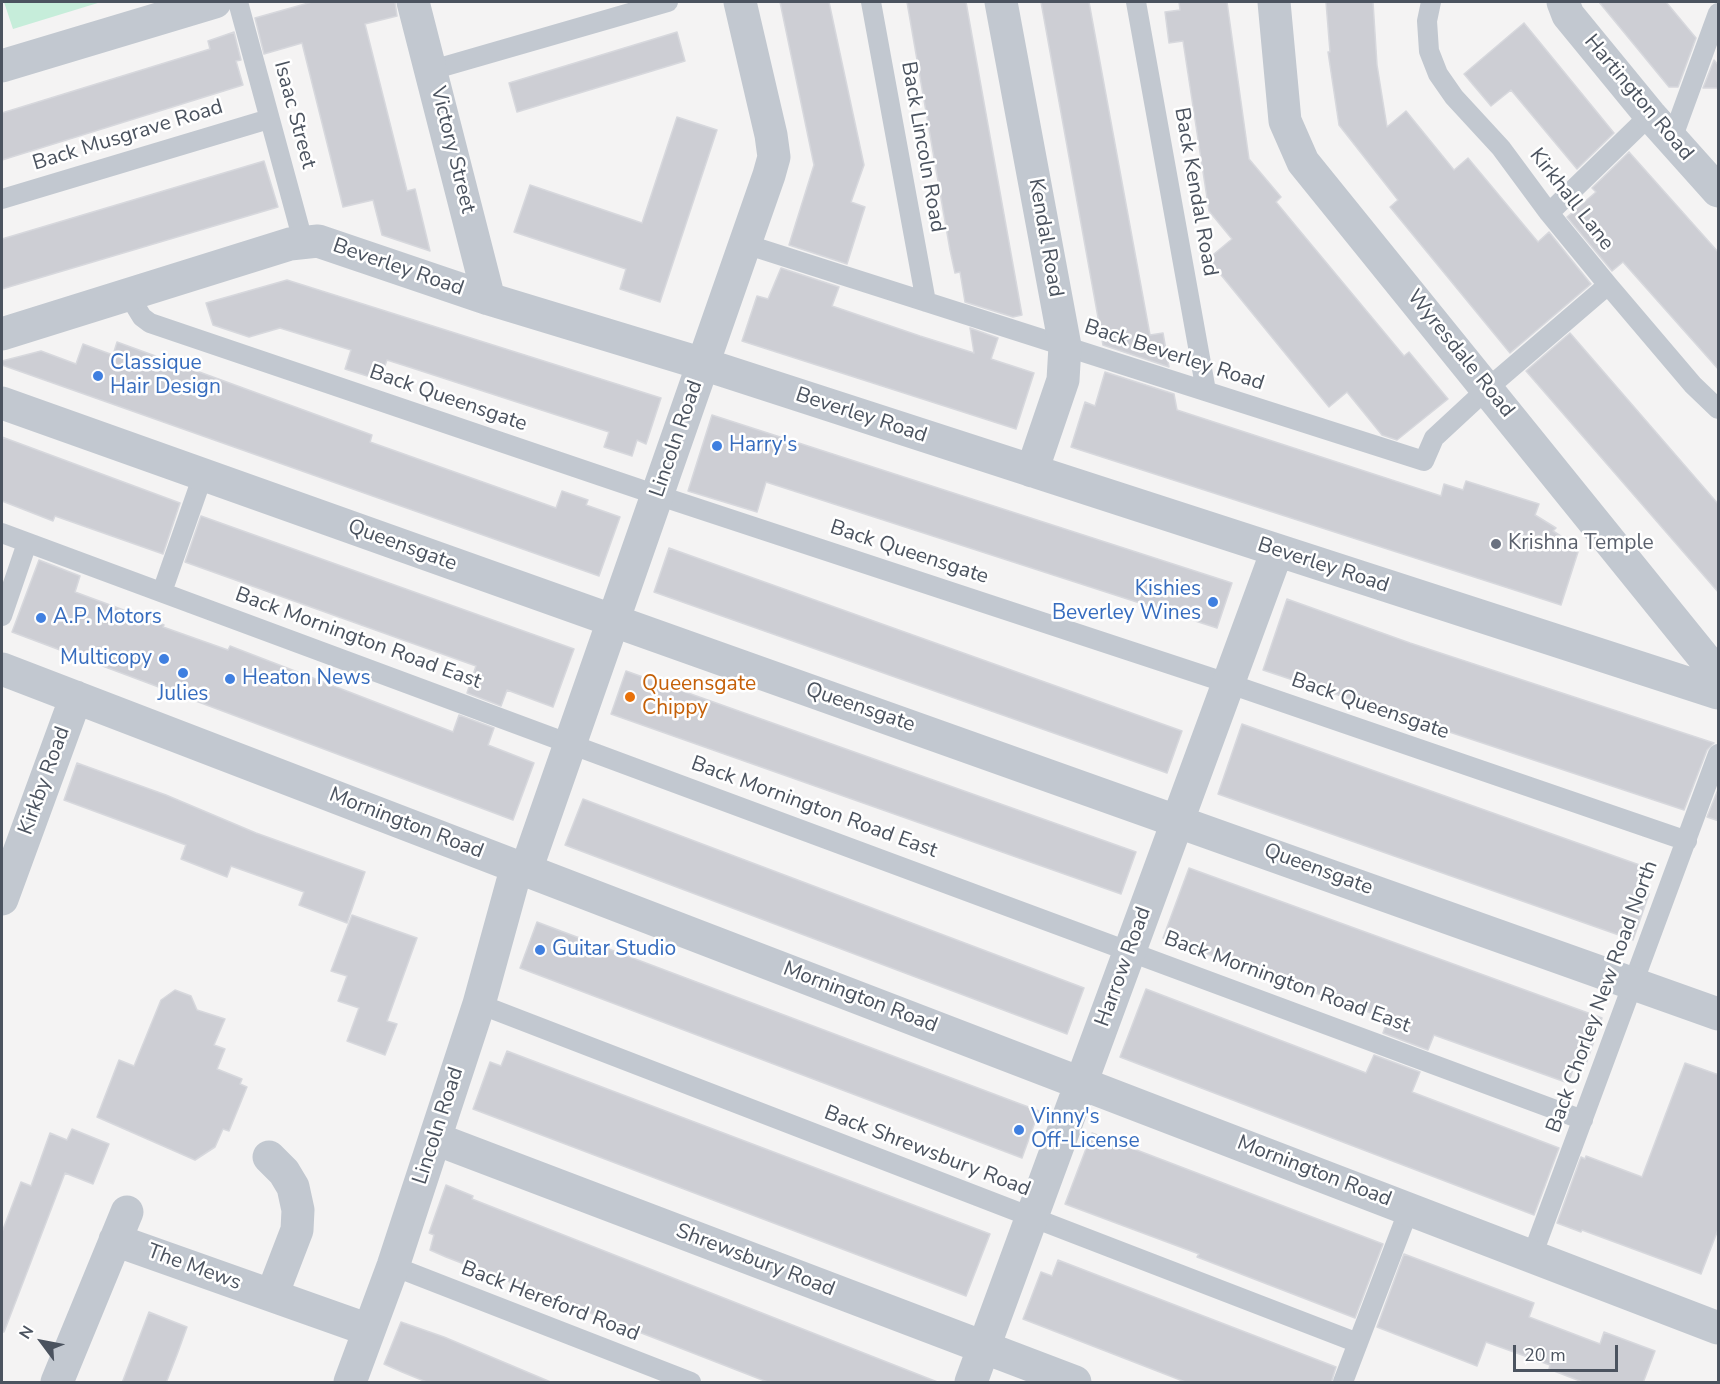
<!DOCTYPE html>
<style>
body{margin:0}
#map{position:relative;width:1720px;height:1384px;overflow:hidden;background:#f4f3f3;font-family:"Nunito Sans",sans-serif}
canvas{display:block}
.frame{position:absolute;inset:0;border:3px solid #4b535f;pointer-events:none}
.north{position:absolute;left:12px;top:1312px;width:60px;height:60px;-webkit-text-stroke:4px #fff;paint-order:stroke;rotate:302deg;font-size:16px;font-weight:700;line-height:24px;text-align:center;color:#4b535f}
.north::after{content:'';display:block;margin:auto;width:21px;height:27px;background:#4b535f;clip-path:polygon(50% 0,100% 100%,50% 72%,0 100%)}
.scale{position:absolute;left:1513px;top:1345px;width:105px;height:27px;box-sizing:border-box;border:3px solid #4b535f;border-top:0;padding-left:8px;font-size:18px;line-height:21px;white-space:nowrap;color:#4b535f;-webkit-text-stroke:4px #fff;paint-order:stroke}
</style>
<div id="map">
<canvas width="1720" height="1384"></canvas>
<div class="frame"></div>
<div class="north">N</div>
<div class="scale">20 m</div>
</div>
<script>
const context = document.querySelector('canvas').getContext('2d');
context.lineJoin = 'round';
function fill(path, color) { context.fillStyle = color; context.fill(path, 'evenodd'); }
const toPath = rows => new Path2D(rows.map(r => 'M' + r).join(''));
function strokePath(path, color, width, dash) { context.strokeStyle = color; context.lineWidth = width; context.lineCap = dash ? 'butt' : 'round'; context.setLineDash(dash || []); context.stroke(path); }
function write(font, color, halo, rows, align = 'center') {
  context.font = font + ' "Nunito Sans",sans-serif'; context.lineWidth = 5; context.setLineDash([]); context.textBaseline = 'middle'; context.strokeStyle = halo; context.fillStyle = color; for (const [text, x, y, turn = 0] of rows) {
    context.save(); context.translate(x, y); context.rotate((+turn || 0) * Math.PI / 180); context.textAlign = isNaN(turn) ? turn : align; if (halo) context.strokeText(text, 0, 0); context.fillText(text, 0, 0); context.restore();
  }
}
const green = toPath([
 [4,2,101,2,13,29]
]);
const building = toPath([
 [312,2,395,2,397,16,365,24,407,191,415,189,430,251,382,235,373,200,343,207,302,43,264,54,255,18,312,2],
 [780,2,829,2,864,165,851,202,865,207,847,264,789,245,814,165,780,2],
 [907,2,966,2,1022,315,1013,317,965,302,960,272,955,273,950,250,907,2],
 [1041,2,1089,2,1150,335,1163,333,1169,367,1103,345,1041,2],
 [1179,2,1227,2,1249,159,1281,197,1276,202,1295,225,1404,356,1409,352,1448,399,1397,440,1382,435,1347,392,1329,407,1208,259,1232,239,1209,211,1183,41,1169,43,1165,12,1180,10,1179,2],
 [1326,2,1373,2,1377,65,1387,127,1406,111,1454,170,1468,158,1538,242,1549,232,1591,284,1510,353,1390,207,1398,200,1339,125,1328,52,1330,52,1326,2],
 [1599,2,1666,2,1696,38,1678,87,1669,87,1599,2],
 [1524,23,1614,133,1577,169,1511,90,1491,106,1464,74,1524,23],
 [234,32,241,60,236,61,243,85,2,160,2,113,210,49,208,41,234,32],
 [677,32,685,61,517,112,509,83,677,32],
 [1714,60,1719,66,1719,88,1703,88,1714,60],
 [677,117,717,130,660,302,620,289,626,269,514,232,530,185,642,223,677,117],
 [1629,152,1719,253,1719,370,1623,262,1612,271,1567,217,1596,192,1592,188,1629,152],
 [264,161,278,207,2,289,2,239,264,161],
 [781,268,839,287,832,306,920,336,974,353,970,328,998,338,991,359,1034,373,1016,429,742,341,757,296,768,299,781,268],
 [287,280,661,398,646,444,637,440,632,456,604,447,609,432,409,367,387,360,380,380,345,369,351,350,280,328,249,337,213,325,206,303,287,280],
 [1570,333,1719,505,1719,593,1526,371,1570,333],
 [117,342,372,435,370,442,556,508,562,491,588,500,586,505,620,517,599,576,2,365,2,361,41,351,76,364,83,344,113,355,117,342],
 [1105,372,1174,394,1177,410,1441,496,1444,484,1463,490,1466,481,1539,504,1535,515,1556,528,1553,531,1567,540,1565,548,1578,552,1561,605,1071,447,1085,402,1095,406,1105,372],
 [712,415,1232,583,1217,628,766,482,757,512,688,491,712,415],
 [2,437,180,503,163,554,55,516,53,521,2,501,2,437],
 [201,516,574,649,553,707,507,690,501,706,467,693,476,666,185,562,201,516],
 [669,548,1182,731,1167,773,654,592,669,548],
 [39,560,80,576,75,592,164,625,163,627,228,650,230,646,453,732,459,715,494,728,488,745,534,763,513,820,12,632,39,560],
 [1287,599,1410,643,1714,743,1707,750,1684,810,1284,677,1263,670,1287,599],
 [626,671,1136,852,1121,894,611,714,626,671],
 [1242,724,1648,868,1640,891,1649,894,1633,940,1218,794,1242,724],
 [77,763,166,795,256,833,365,872,347,923,299,905,304,892,231,866,227,877,181,859,186,845,64,800,77,763],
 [1719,787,1719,821,1707,817,1719,787],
 [583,799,1084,988,1067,1034,565,845,583,799],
 [1189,868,1602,1018,1586,1064,1577,1060,1568,1083,1434,1035,1428,1050,1383,1033,1388,1019,1163,938,1189,868],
 [352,915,417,938,387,1021,397,1024,385,1055,347,1041,359,1008,338,1001,347,976,331,971,352,915],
 [537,922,1039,1111,1022,1158,520,968,537,922],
 [1146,989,1366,1073,1374,1055,1420,1072,1412,1092,1559,1148,1534,1215,1120,1057,1146,989],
 [175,990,191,996,197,1010,225,1019,214,1045,225,1049,217,1069,242,1079,240,1084,247,1087,229,1131,223,1129,215,1147,195,1160,97,1117,119,1060,134,1066,161,1000,175,990],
 [507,1051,990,1234,966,1296,473,1109,490,1062,501,1066,507,1051],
 [1685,1063,1719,1075,1719,1227,1701,1274,1582,1230,1581,1232,1557,1223,1581,1157,1585,1159,1586,1156,1642,1177,1685,1063],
 [72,1129,109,1144,93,1184,65,1173,4,1332,2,1332,2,1232,21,1182,31,1186,50,1133,67,1140,72,1129],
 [1092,1133,1383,1244,1355,1318,1197,1257,1199,1254,1065,1204,1092,1133],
 [446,1185,473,1196,472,1199,940,1383,770,1383,446,1257,430,1250,434,1235,429,1233,446,1185],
 [1404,1254,1534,1303,1529,1317,1600,1344,1604,1332,1655,1351,1643,1383,1585,1383,1549,1369,1550,1365,1486,1342,1477,1366,1377,1327,1404,1254],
 [1058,1260,1336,1367,1331,1383,1188,1383,1023,1319,1041,1272,1052,1276,1058,1260],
 [149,1312,187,1327,178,1352,166,1383,122,1383,149,1312],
 [401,1322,444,1337,553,1383,429,1383,402,1372,384,1364,401,1322]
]);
const lane = toPath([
 [238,2,303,241],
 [871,2,926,302],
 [1136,2,1206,391],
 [1431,2,1427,21,1429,51,1438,74,1454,97,1501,148,1549,213,1608,285,1693,385,1718,409],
 [432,70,668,2],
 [1672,139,1718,13],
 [2,199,269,119],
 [1549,213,1650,115],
 [745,244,1424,461,1434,438,1488,388,1608,285],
 [128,294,142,317,150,323,657,495,1227,683,1687,841],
 [2,533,1583,1120],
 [162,592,203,475],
 [2,616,27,543],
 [479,1004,1358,1343],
 [1532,1256,1718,754],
 [393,1266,691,1382],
 [1343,1382,1409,1209]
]);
const street = toPath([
 [413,2,489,299],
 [1001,2,1065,346,1063,380,1032,471],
 [1274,2,1285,121,1303,162,1718,675],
 [1563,2,1568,15,1650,115,1718,191],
 [2,66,215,2],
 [2,334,290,244,318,241,489,299,703,364,1718,693],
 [2,403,1718,1014],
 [2,669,1718,1328],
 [526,870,769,175,774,157,771,135,740,2],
 [2,899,76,697],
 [436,1139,1075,1382],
 [269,1157,284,1172,293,1187,298,1210,297,1230,272,1295],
 [115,1240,369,1330],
 [57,1382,127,1212],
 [350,1382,393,1266,479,1004,517,866],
 [971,1382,1277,551]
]);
const markers = [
 [98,376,6,"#3f7fe0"],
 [717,446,6,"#3f7fe0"],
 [1496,544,6,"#6b7280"],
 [1213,602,6,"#3f7fe0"],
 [41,618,6,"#3f7fe0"],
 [164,659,6,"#3f7fe0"],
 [183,673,6,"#3f7fe0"],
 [230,679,6,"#3f7fe0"],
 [630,697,6,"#e8710a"],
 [540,950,6,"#3f7fe0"],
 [1019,1130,6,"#3f7fe0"]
];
const streetNames = [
 ["Hartington Road",1638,98,50],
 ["Isaac Street",294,115,75],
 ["Back Musgrave Road",128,136,-17],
 ["Back Lincoln Road",922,147,80],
 ["Victory Street",452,150,76],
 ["Back Kendal Road",1195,192,80],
 ["Kirkhall Lane",1571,200,52],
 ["Kendal Road",1045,238,80],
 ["Beverley Road",398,268,19],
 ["Wyresdale Road",1460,354,51],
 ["Back Beverley Road",1174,356,18],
 ["Back Queensgate",448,399,19],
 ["Beverley Road",861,416,18],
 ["Lincoln Road",677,439,-71],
 ["Queensgate",402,546,20],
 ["Back Queensgate",909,553,18],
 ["Beverley Road",1323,566,18],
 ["Back Mornington Road East",358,639,20],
 ["Back Queensgate",1370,707,19],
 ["Queensgate",860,708,19],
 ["Kirkby Road",45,781,-70],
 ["Back Mornington Road East",814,808,20],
 ["Mornington Road",406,824,21],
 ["Queensgate",1318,870,20],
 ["Harrow Road",1124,967,-70],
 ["Back Mornington Road East",1287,983,20],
 ["Back Chorley New Road North",1603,997,-70],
 ["Mornington Road",860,998,21],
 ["Lincoln Road",439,1126,-72],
 ["Back Shrewsbury Road",927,1152,21],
 ["Mornington Road",1314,1172,21],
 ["Shrewsbury Road",755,1261,21],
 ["The Mews",194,1268,20],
 ["Back Hereford Road",550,1302,21]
];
const shopNames = [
 ["Classique",110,364],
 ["Hair Design",110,388],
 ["Harry's",729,446],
 ["Kishies",1201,590,"right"],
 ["Beverley Wines",1201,614,"right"],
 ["A.P. Motors",53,618],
 ["Multicopy",152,659,"right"],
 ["Heaton News",242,679],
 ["Julies",183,695,"center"],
 ["Guitar Studio",552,950],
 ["Vinny's",1031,1118],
 ["Off-License",1031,1142]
];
const worshipNames = [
 ["Krishna Temple",1508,544]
];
const foodNames = [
 ["Queensgate",642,685],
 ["Chippy",642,709]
];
fill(green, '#c6edda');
fill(building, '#cdced4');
strokePath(building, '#d7d8dd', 1.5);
strokePath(lane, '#c2c8d0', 20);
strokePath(street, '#c2c8d0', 33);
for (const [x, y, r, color] of markers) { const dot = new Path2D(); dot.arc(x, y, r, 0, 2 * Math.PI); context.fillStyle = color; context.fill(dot); strokePath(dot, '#fff', 2); }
write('21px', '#4b535f', '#fff', streetNames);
write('21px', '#366cbe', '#fff', shopNames, 'left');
write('21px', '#5b616d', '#fff', worshipNames, 'left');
write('21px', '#c56008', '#fff', foodNames, 'left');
</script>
